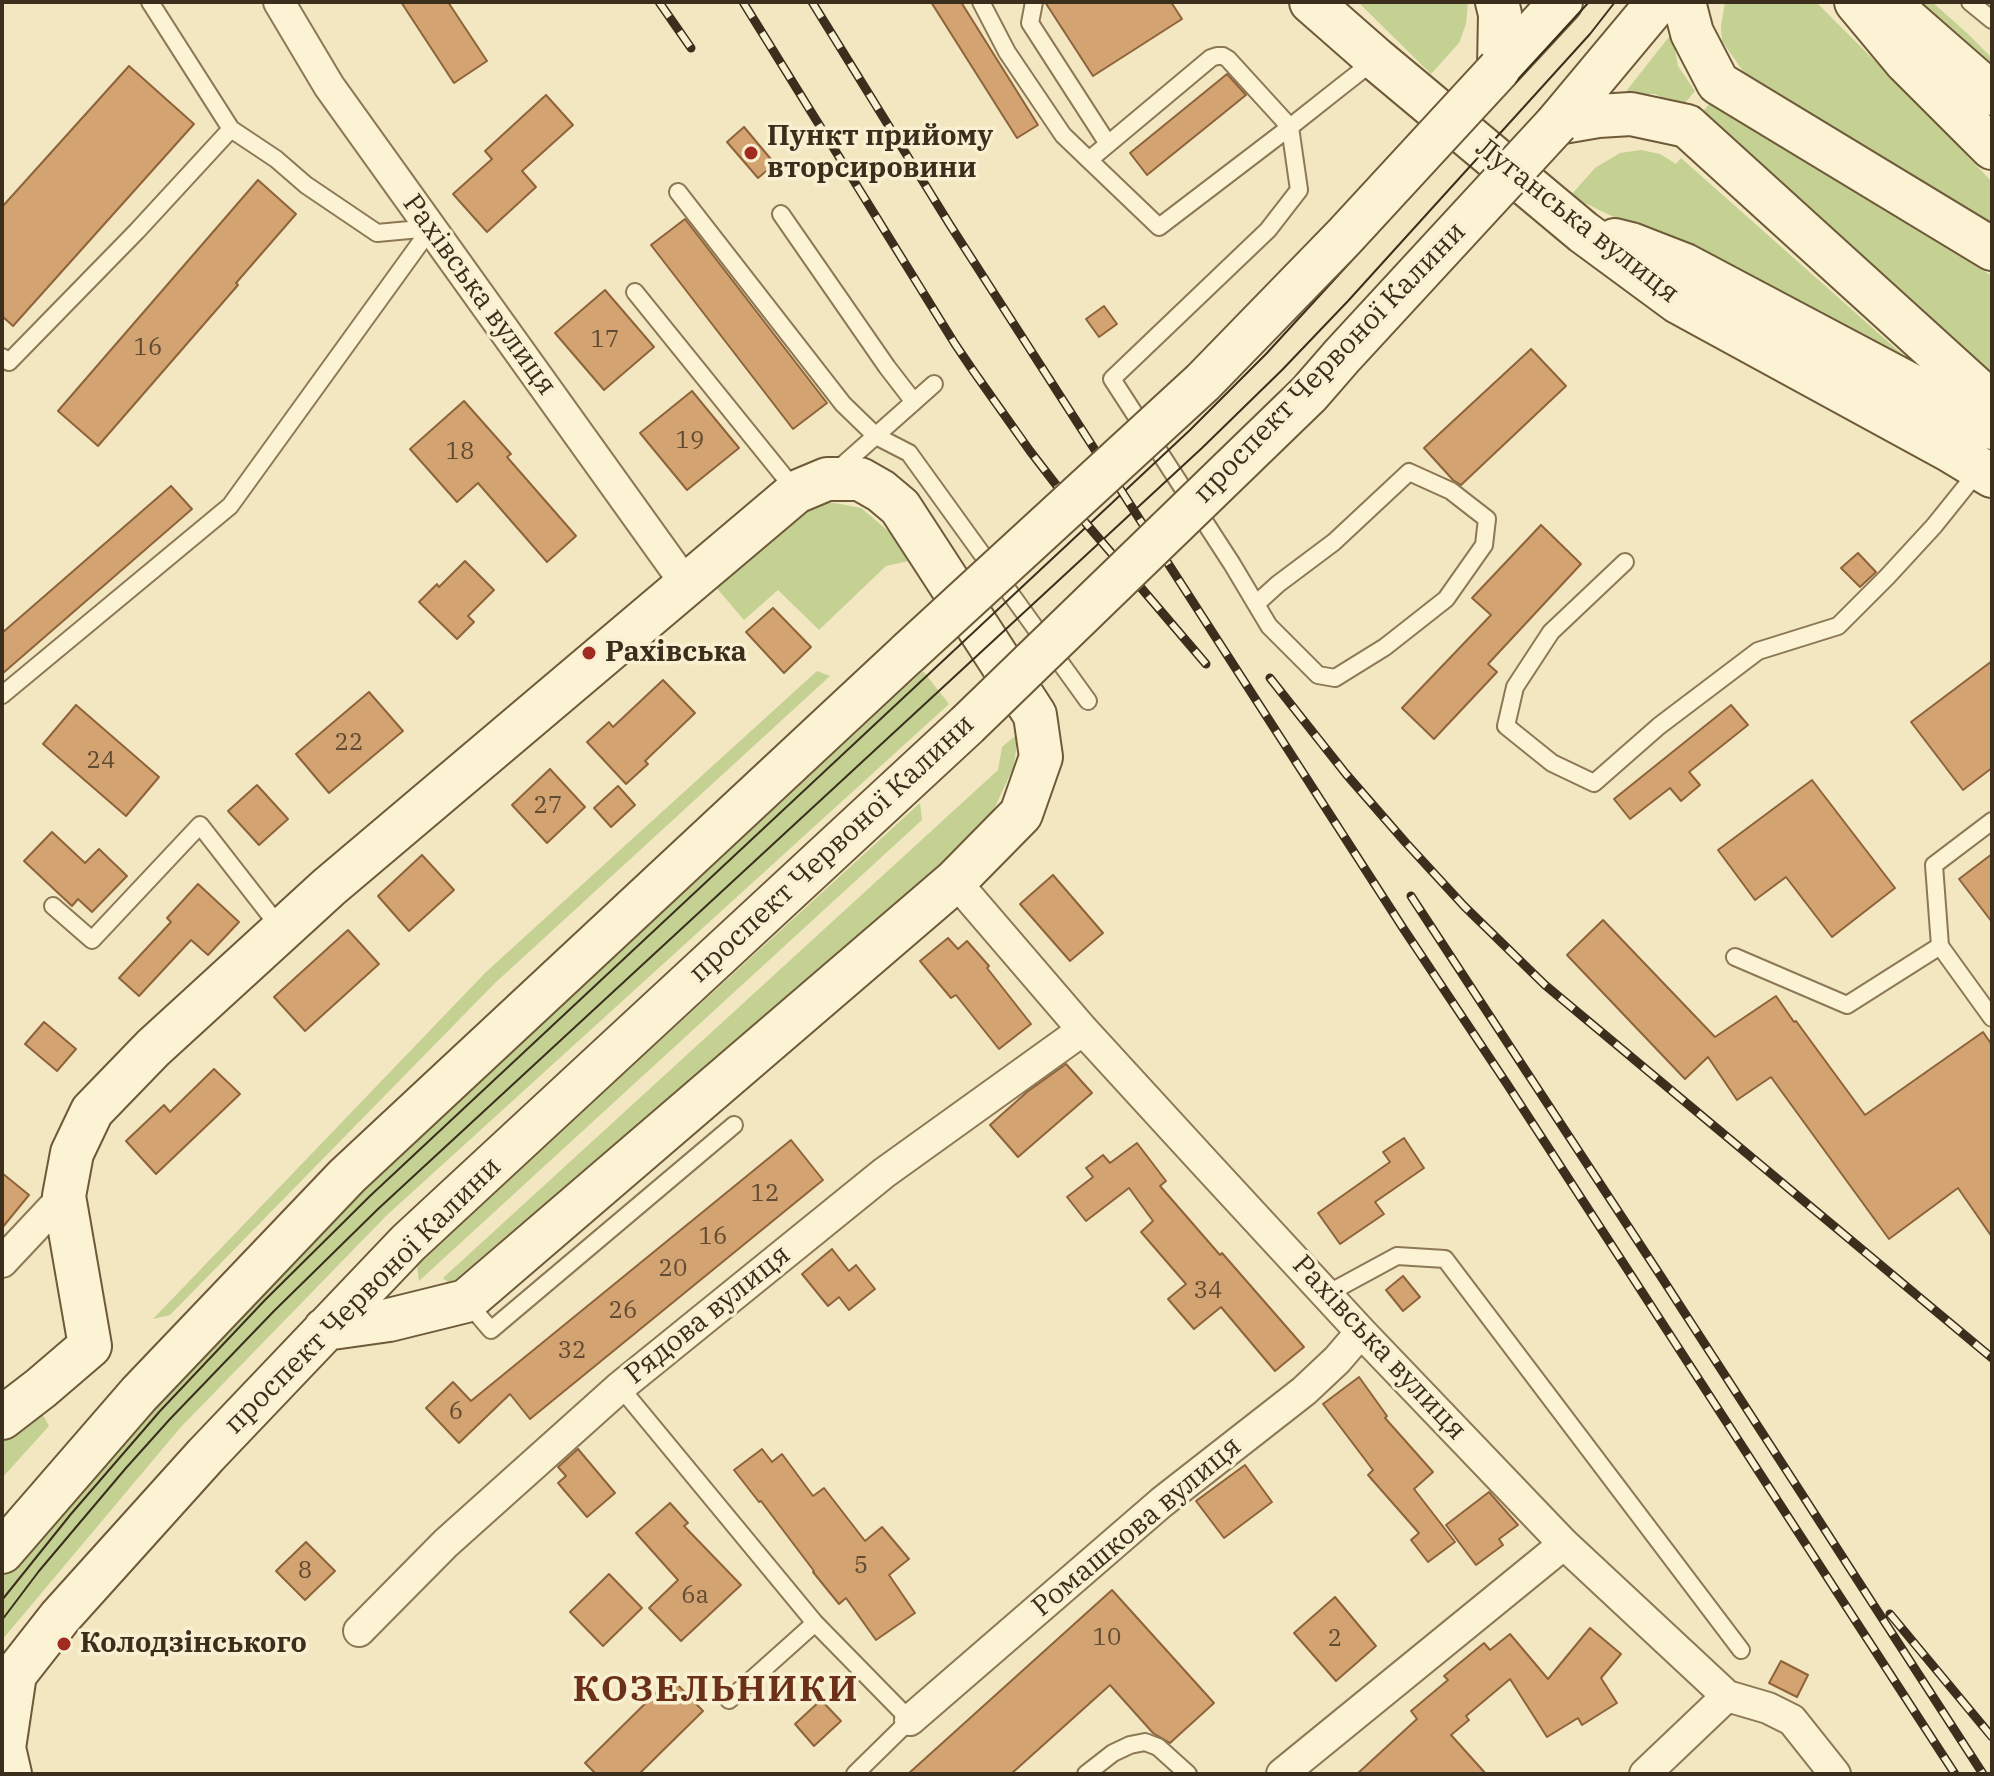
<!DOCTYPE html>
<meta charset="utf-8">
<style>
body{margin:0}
#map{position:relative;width:1994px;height:1776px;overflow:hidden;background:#f2e7c0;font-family:"IBM Plex Serif",serif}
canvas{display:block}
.frame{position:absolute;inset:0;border:4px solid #3b2e1c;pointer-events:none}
</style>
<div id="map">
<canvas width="1994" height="1776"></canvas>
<div class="frame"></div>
</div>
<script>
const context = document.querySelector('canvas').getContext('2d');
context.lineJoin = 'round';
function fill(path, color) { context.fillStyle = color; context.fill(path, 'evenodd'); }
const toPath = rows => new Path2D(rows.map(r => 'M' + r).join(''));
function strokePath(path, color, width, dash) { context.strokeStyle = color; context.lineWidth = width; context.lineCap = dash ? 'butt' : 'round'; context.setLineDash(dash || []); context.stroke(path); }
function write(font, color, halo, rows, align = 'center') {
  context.font = font + ' "IBM Plex Serif",serif'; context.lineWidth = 7; context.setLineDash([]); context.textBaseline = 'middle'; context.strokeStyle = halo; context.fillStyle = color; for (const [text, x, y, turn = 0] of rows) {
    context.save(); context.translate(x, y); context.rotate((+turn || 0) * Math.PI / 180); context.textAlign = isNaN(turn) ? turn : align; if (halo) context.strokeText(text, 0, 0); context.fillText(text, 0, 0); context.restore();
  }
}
const green = toPath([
 [1358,2,1468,2,1466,24,1459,43,1431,74],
 [1725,2,1816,2,1919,105,1992,182,1992,234,1747,77,1722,41,1721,26],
 [1914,2,1932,2,1967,33,1992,58,1992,75],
 [1672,33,1678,66,1695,91,1681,108,1655,94,1624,94],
 [1709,104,1992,276,1992,386,1697,119],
 [1641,150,1660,154,1676,164,1681,158,1929,378,1704,260,1570,196,1595,168,1620,153],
 [810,503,835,503,861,508,887,530,913,560,886,566,819,630,778,590,744,620,714,585],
 [817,671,830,676,494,984,170,1315,153,1319,486,972],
 [923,671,949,704,386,1216,180,1428,2,1640,2,1578,153,1405,362,1192],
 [1015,736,1017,742,1014,766,995,807,972,838,450,1284,443,1278,998,770,1002,747],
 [920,803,922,820,419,1281,417,1266,421,1259],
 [42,1413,49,1426,2,1478,2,1441]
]);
const building = toPath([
 [401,2,448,2,487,61,454,83,401,2],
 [931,2,961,2,1038,125,1017,138,931,2],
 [1045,2,1171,2,1182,19,1093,76,1045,2],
 [129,66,194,124,13,326,2,316,2,207,129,66],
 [1227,74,1246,95,1147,175,1130,153,1227,74],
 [546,95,573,125,522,171,536,187,487,232,453,194,492,159,485,151,546,95],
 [744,127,775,164,758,178,727,142,744,127],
 [258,180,296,214,236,283,238,285,98,446,58,411,258,180],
 [685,219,827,403,793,429,651,245,685,219],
 [605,290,654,347,604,390,555,333,605,290],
 [1104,306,1117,324,1099,337,1086,319,1104,306],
 [1531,349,1566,386,1461,485,1453,480,1424,448,1531,349],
 [692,391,739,448,687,490,640,433,692,391],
 [464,401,511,454,507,457,576,536,547,562,478,483,457,502,410,449,464,401],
 [171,486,192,509,2,674,2,633,171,486],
 [1541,525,1581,564,1488,664,1497,672,1434,739,1402,708,1491,615,1472,598,1541,525],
 [1858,553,1876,572,1860,587,1841,568,1858,553],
 [465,561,494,590,468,616,474,622,457,639,419,602,437,584,439,587,465,561],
 [773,608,811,647,784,673,746,632,773,608],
 [1992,661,1992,768,1963,790,1911,722,1992,661],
 [663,680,695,713,645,761,648,764,626,784,587,742,609,722,613,727,663,680],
 [369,692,403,731,329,793,296,754,369,692],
 [76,705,159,777,126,816,43,744,76,705],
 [1731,705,1748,725,1689,772,1700,785,1681,801,1670,788,1630,819,1614,799,1731,705],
 [550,769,585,807,547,843,512,805,550,769],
 [1812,780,1895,888,1832,937,1786,877,1755,900,1718,850,1812,780],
 [257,785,288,819,259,845,228,811,257,785],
 [618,786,635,805,611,827,594,808,618,786],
 [52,832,85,863,99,849,127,876,92,912,78,899,72,906,24,861,52,832],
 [1992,854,1992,922,1959,879,1992,854],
 [422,855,454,890,409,931,378,896,422,855],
 [1053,875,1103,933,1070,961,1020,904,1053,875],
 [198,884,239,922,208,955,191,940,139,996,119,978,171,922,167,918,198,884],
 [1603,920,1715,1037,1776,996,1794,1022,1796,1021,1865,1115,1983,1032,1992,1045,1992,1237,1958,1188,1889,1239,1771,1077,1737,1100,1708,1057,1685,1079,1567,955,1603,920],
 [348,930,379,964,305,1031,274,997,348,930],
 [948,938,958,949,967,941,989,966,987,968,1031,1024,999,1049,956,995,951,998,920,961,948,938],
 [44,1022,76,1049,57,1071,25,1044,44,1022],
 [1066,1064,1092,1093,1018,1157,990,1125,1027,1092,1066,1064],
 [214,1069,240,1094,156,1174,126,1141,164,1105,170,1112,214,1069],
 [1404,1138,1424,1168,1375,1202,1384,1214,1340,1244,1318,1213,1390,1162,1383,1152,1404,1138],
 [791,1140,823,1180,530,1419,510,1394,459,1443,426,1408,453,1382,471,1401,791,1140],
 [1137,1143,1166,1181,1160,1186,1220,1255,1222,1253,1304,1347,1275,1371,1221,1307,1194,1329,1168,1299,1186,1284,1141,1232,1153,1221,1129,1188,1086,1221,1067,1197,1093,1177,1086,1168,1103,1155,1110,1163,1137,1143],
 [2,1173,29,1195,2,1228,2,1173],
 [832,1249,849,1271,856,1265,875,1289,849,1310,839,1297,828,1306,802,1274,832,1249],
 [1403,1276,1420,1297,1403,1311,1386,1290,1403,1276],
 [1359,1377,1387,1416,1385,1418,1433,1472,1414,1489,1455,1542,1428,1562,1411,1540,1419,1533,1368,1475,1373,1470,1323,1404,1359,1377],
 [578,1449,615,1493,587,1517,558,1483,566,1476,558,1467,578,1449],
 [762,1449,772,1462,782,1454,813,1496,824,1488,865,1541,882,1527,909,1559,889,1575,915,1613,876,1640,846,1598,839,1604,813,1572,814,1571,761,1501,759,1502,734,1470,762,1449],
 [1245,1465,1272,1502,1224,1538,1196,1501,1245,1465],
 [1489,1492,1518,1525,1499,1539,1503,1545,1476,1565,1446,1525,1489,1492],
 [670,1503,688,1523,684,1526,741,1585,681,1641,649,1608,678,1580,636,1533,670,1503],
 [306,1542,335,1571,305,1600,276,1571,306,1542],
 [609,1574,642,1608,603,1646,570,1612,609,1574],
 [1112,1590,1214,1703,1170,1743,1153,1733,1110,1685,1011,1774,908,1774,1112,1590],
 [1335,1597,1376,1646,1336,1681,1294,1633,1335,1597],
 [1590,1628,1621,1654,1601,1678,1617,1703,1582,1725,1578,1718,1547,1737,1510,1679,1466,1716,1469,1720,1451,1735,1486,1774,1357,1774,1417,1719,1411,1711,1448,1680,1444,1676,1484,1643,1490,1650,1510,1634,1548,1679,1590,1628],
 [1781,1661,1808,1675,1797,1697,1769,1683,1781,1661],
 [671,1678,703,1711,639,1774,596,1774,585,1763,671,1678],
 [821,1700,841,1721,814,1746,795,1724,821,1700]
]);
const lane = toPath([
 [150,2,231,129,276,159,306,185,377,233,431,228],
 [981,2,1007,52,1063,135,1089,160],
 [1034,2,1030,23,1108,144],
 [1970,2,1992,20],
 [678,192,843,404,876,436,909,453,1088,701],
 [781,214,887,367,914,402],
 [635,292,795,490],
 [2,357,9,362,137,231,231,129],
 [836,471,934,384],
 [1625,562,1551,632,1515,687,1506,726,1552,763,1594,783,1659,726,1758,651,1838,626,1887,577,1934,526,1979,470],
 [1256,604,1278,584,1334,542,1409,472,1451,491,1487,519,1484,545,1446,599,1385,647,1335,678,1318,675,1269,626,1232,564,1112,379,1268,230,1299,190,1290,127,1228,59,1223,56,1217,56,1211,58,1089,160,1159,227,1290,127,1338,89,1375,60],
 [2,695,230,506,431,228],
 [1992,821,1934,865,1940,946,1992,1018],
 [53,906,92,940,200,825,281,929],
 [1735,957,1847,1005,1940,946],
 [1327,1294,1397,1256,1445,1259,1741,1650],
 [467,1302,491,1330,734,1125],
 [620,1387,815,1623,910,1720,855,1774],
 [729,1700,815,1623],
 [1086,1774,1113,1753,1130,1745,1145,1742,1158,1747,1188,1774]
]);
const street = toPath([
 [279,2,329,86,686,584],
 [955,881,1083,1030,1204,1162,1361,1332,1564,1544,1727,1696,1768,1708,1792,1720,1835,1774],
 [2,1262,64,1196],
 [359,1631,446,1543,620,1387,884,1173,1083,1030],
 [910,1720,1162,1502,1304,1391,1337,1360,1361,1332],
 [1282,1774,1564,1544],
 [1645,1774,1727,1696]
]);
const secondary = toPath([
 [1311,2,1376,59,1583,232,1678,302,1949,450,1992,476],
 [1497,2,1500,14,1499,69],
 [1684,2,1692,33,1718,83,1992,249],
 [1856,2,1906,62,1992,148],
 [1887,2,1992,94],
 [1499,69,1561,2],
 [1557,123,1598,116,1631,114,1687,126,1992,403],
 [1557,123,1658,2],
 [1615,240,1631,244,1685,265,1992,428],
 [90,1346,64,1196,72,1153,92,1111,153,1048,329,887,796,492,827,479,860,479,881,491,900,507,1035,715,1041,757,1021,814,955,881,466,1301,389,1320,325,1329],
 [2,1418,41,1388,90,1346],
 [2,1552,139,1394,347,1176,908,653],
 [2,1691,60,1617,206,1455,408,1243,967,725],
 [10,1774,4,1748,15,1674]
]);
const tram = toPath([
 [2,1600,71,1514,160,1411,265,1300,370,1196,1190,430,1266,354,1589,2],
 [2,1620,39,1571,126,1468,170,1419,274,1311,378,1209,1202,448,1282,370,1348,301,1590,34,1615,2]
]);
const rail = toPath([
 [659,2,691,48],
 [743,2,955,344,974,372,1030,451,1084,521,1206,664],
 [812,2,950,225,1403,928,1507,1084,1955,1774],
 [1270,678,1346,774,1406,843,1464,906,1545,985,1992,1358],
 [1411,896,1662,1278,1983,1774],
 [1890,1614,1992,1737]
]);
const secondaryBridge = toPath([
 [908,653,1203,382,1344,237,1499,69],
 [967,725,1309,394,1342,356,1557,123]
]);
const markers = [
 [751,153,8,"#a12b21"],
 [589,653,8,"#a12b21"],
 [64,1644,8,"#a12b21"]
];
const numberNames = [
 ["17",605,340],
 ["16",148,348],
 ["19",690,441],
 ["18",460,452],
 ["22",349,743],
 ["24",101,761],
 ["27",548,806],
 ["12",765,1194],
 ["16",713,1237],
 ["20",673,1269],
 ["34",1208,1291],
 ["26",623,1311],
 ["32",572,1351],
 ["6",456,1412],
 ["5",861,1566],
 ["8",305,1571],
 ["6а",695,1596],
 ["10",1107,1638],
 ["2",1335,1639]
];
const poiNames = [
 ["Пункт прийому",767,137],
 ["вторсировини",767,169],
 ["Рахівська",605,653],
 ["Колодзінського",80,1644]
];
const streetNames = [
 ["Луганська вулиця",1577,221,38],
 ["Рахівська вулиця",479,295,54],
 ["проспект Червоної Калини",1330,363,-46],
 ["проспект Червоної Калини",832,849,-43],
 ["проспект Червоної Калини",363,1296,-45],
 ["Рядова вулиця",708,1315,-39],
 ["Рахівська вулиця",1379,1348,47],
 ["Ромашкова вулиця",1137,1527,-40]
];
const districtNames = [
 ["КОЗЕЛЬНИКИ",716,1691]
];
fill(green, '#c4d193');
fill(building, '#d3a372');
strokePath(building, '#8e633a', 2);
strokePath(lane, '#8d7856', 20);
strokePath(street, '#8d7856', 34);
strokePath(secondary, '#6e5939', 46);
strokePath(lane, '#fcf3d4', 16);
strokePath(street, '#fcf3d4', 30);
strokePath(secondary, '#fcf3d4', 42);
strokePath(tram, '#3b2e1c', 2);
strokePath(rail, '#3b2e1c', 9);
strokePath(rail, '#f8f0d0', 6, [18]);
strokePath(secondaryBridge, '#6e5939', 46, []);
strokePath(secondaryBridge, '#fcf3d4', 42);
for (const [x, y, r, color] of markers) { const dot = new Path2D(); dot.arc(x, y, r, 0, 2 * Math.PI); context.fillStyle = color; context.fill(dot); strokePath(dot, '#f8f0d0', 3); }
write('24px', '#614b32', null, numberNames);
write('bold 28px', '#3b2e1c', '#f8f0d0', poiNames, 'left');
write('28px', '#3b2e1c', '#f8f0d0', streetNames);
context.letterSpacing = '2px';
write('bold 36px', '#6b3017', '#f8f0d0', districtNames);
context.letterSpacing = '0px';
</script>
